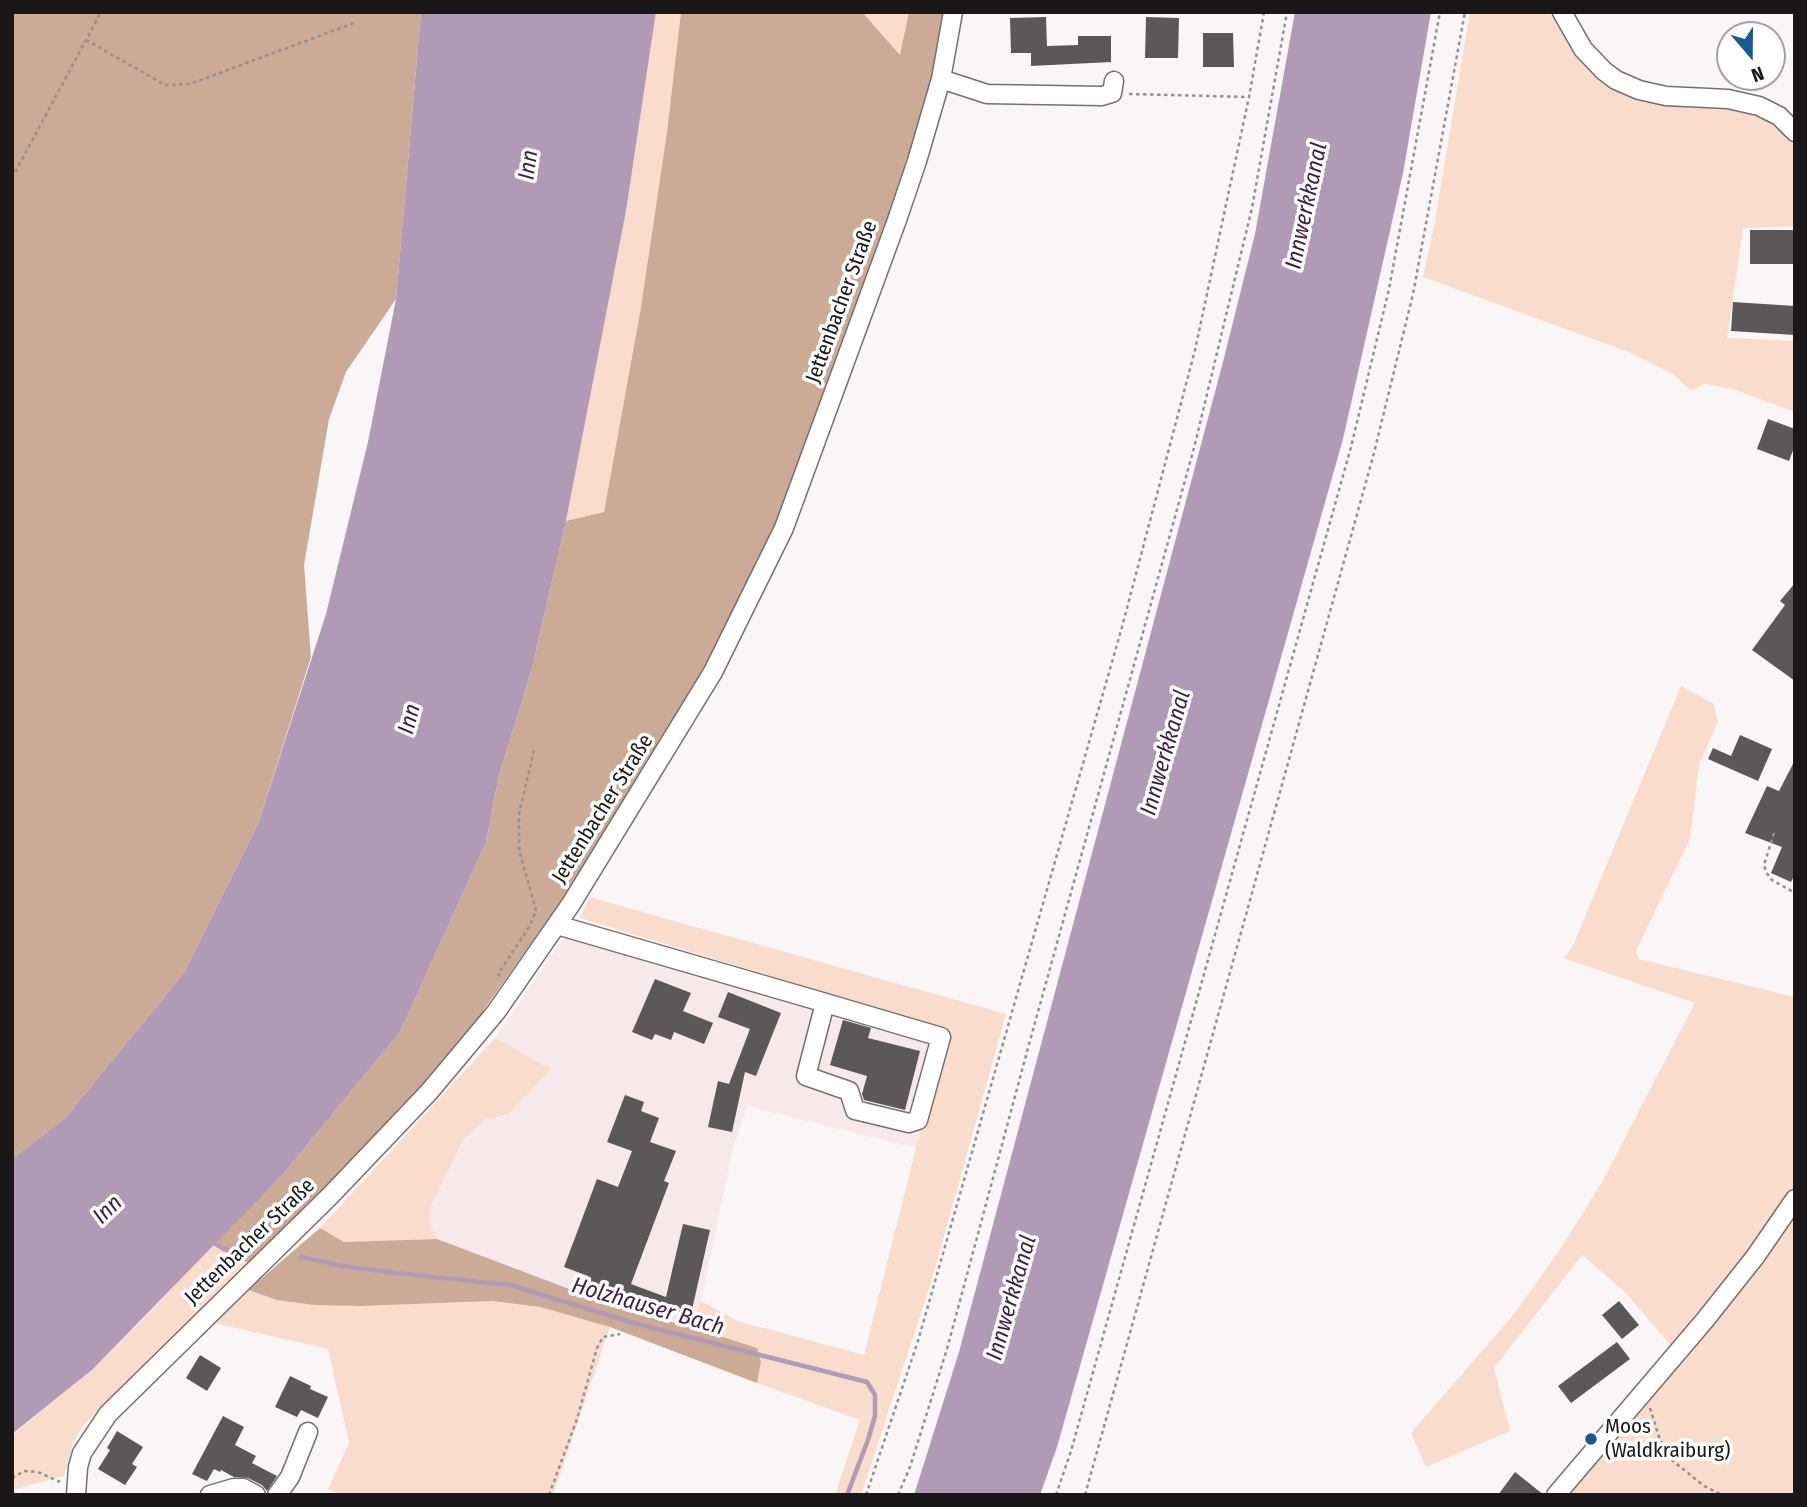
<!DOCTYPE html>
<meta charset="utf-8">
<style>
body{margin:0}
#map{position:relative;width:1807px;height:1507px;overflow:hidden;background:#faf5f6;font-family:"Fira Sans Condensed",sans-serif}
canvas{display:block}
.frame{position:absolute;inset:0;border:14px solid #191717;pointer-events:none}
.north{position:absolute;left:1716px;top:21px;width:70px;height:70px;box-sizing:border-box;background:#fff;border:2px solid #a3a2a2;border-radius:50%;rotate:160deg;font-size:19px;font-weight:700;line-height:28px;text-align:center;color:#191717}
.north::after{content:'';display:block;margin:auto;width:24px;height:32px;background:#195a8f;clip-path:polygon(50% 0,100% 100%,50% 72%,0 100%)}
</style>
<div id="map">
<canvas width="1807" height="1507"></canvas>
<div class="frame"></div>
<div class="north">N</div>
</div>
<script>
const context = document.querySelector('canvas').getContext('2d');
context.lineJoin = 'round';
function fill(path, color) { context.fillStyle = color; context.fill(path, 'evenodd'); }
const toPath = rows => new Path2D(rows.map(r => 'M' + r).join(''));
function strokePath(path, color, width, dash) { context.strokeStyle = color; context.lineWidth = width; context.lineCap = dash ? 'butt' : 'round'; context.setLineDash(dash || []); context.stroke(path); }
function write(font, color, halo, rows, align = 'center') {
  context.font = font + ' "Fira Sans Condensed",sans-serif'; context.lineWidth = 7; context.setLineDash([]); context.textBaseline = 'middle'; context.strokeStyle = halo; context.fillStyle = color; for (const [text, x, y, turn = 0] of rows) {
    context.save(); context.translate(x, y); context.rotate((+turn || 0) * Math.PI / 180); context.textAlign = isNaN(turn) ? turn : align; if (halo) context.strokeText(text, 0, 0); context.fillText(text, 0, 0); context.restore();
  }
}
const built = toPath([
 [564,937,794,1001,799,984,950,1030,916,1148,747,1106,733,1148,701,1301,692,1327,630,1312,437,1239,429,1222,431,1206,464,1139,484,1120,509,1114,551,1069,495,1038]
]);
const green = toPath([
 [656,12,681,12,667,132,641,307,604,512,566,521,626,211],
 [862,12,909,12,901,56],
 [1470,12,1556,12,1613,83,1760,111,1795,137,1795,226,1743,228,1727,338,1795,341,1795,412,1733,389,1703,384,1691,391,1673,374,1629,352,1423,277,1434,227],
 [1681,686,1714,704,1718,722,1699,765,1690,839,1636,951,1639,959,1795,997,1795,1186,1782,1208,1673,1348,1625,1292,1582,1255,1494,1368,1510,1431,1426,1467,1411,1433,1515,1313,1563,1245,1602,1182,1695,1003,1563,958,1572,948],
 [589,897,1006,1014,932,1279,861,1495,835,1495,860,1420,757,1383,761,1362,757,1348,692,1327,701,1301,738,1321,864,1355,916,1148,949,1030,580,918],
 [495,1038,551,1069,509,1114,484,1120,464,1139,431,1206,429,1222,437,1239,344,1242,320,1228],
 [1795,1210,1795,1495,1566,1495],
 [213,1243,250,1264,197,1319,83,1425,73,1443,64,1476,12,1490,12,1435,93,1369,157,1305],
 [248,1290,277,1300,361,1306,492,1301,540,1307,610,1327,553,1495,341,1495,328,1489,349,1443,328,1349,214,1323]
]);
const forest = toPath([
 [12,12,421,12,396,299,346,372,329,419,304,565,311,657,258,824,184,973,65,1118,12,1159],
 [681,12,862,12,900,55,909,12,944,12,930,93,904,182,773,529,718,643,654,753,573,884,461,1042,389,1124,250,1264,213,1243,283,1174,400,1032,486,842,499,775,531,672,566,521,604,512,641,307,667,132],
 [320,1228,344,1242,437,1239,630,1312,692,1327,757,1348,761,1362,757,1383,610,1327,540,1307,492,1301,361,1306,314,1305,277,1300,248,1290]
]);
const water = toPath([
 [421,12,656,12,626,211,566,521,531,672,499,775,486,842,400,1032,283,1174,93,1369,12,1434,12,1159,65,1118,184,973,258,824,326,614,368,442,396,299],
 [1295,12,1431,12,1403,173,1343,439,1057,1447,1040,1495,914,1495,959,1352,1223,362,1255,234]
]);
const stream = toPath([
 [209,1240,224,1249,243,1254],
 [301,1257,343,1266,396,1273,510,1285,637,1324,867,1382,875,1395,875,1416,868,1440,847,1495]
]);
const building = toPath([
 [1046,17,1047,46,1078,45,1078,36,1111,36,1111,62,1031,66,1031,53,1011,53,1010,18],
 [1146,17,1179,18,1178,58,1145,58],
 [1203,33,1233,33,1234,67,1203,67],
 [1750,230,1795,230,1795,264,1750,264],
 [1733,302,1795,306,1795,335,1731,331],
 [1768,419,1795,429,1795,445,1789,461,1757,449],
 [1795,583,1795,681,1752,650,1785,605,1780,601],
 [1740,735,1772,749,1758,781,1708,759,1713,748,1731,756],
 [1795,760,1795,874,1791,882,1771,873,1782,847,1745,833,1767,786,1779,791],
 [655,979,691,993,683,1011,713,1023,704,1044,674,1032,671,1040,655,1034,652,1040,632,1032],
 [728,992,781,1013,756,1076,745,1072,732,1132,708,1127,718,1081,729,1084,750,1029,718,1017],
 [843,1020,871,1028,868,1038,920,1051,905,1110,864,1100,862,1094,867,1076,830,1065],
 [625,1095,644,1102,641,1111,659,1118,650,1142,676,1151,664,1181,669,1183,631,1284,666,1297,683,1224,710,1230,691,1314,652,1306,649,1314,582,1292,588,1276,564,1267,597,1179,618,1187,632,1151,607,1142],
 [1619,1301,1639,1325,1622,1339,1602,1315],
 [1617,1342,1630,1359,1571,1403,1558,1386],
 [200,1355,221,1368,207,1391,186,1378],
 [290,1376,311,1386,310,1389,328,1397,318,1418,301,1410,297,1417,275,1407],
 [223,1416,244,1427,235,1445,256,1456,252,1463,277,1476,267,1491,262,1485,248,1478,234,1477,221,1470,220,1472,214,1469,207,1481,192,1474],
 [117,1431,143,1447,132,1464,137,1467,125,1485,98,1469,110,1450,107,1448],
 [1515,1472,1544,1495,1498,1495]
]);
const path = toPath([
 [86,40,165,85,190,84,354,23],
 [1129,94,1249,97],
 [12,178,101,12],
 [1774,833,1764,865,1766,872,1772,880,1795,893],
 [500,976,498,974,530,926,536,910,519,850,519,814,534,750],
 [1650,1408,1660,1440,1673,1461,1704,1486,1722,1495],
 [12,1478,24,1471,38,1472,60,1482],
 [549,1495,577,1419,597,1348,603,1337,620,1334],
 [866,1495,918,1341,1122,627,1195,350,1249,97,1264,12],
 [898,1495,910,1467,947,1349,1028,1048,1194,448,1252,208,1287,12],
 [1056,1495,1071,1451,1351,447,1389,289,1440,12],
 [1085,1495,1374,453,1413,294,1465,12]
]);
const minor = toPath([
 [1562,12,1583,49,1604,71,1616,80,1639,90,1666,96,1728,99,1759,106,1779,116,1795,132],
 [941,79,987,94,1102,96,1112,93,1114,81],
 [557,925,812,999,941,1037,918,1120,909,1123,855,1110,849,1091,806,1076,825,1003],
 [76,1495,78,1467,82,1453,108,1414,330,1196,429,1092,496,1012,571,904,713,672,784,528,897,220,917,161,941,79,953,12],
 [210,1495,234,1488,243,1488,256,1495],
 [277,1495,290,1477,308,1432],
 [1556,1495,1705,1320,1755,1257,1795,1199]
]);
const markers = [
 [1591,1439,7,"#195a8f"]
];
const streetNames = [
 ["Jettenbacher Straße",842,302,-70],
 ["Jettenbacher Straße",603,809,-58],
 ["Jettenbacher Straße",250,1242,-44]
];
const poiNames = [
 ["Moos",1605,1427],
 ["(Waldkraiburg)",1605,1451]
];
const waterNames = [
 ["Inn",529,165,-82],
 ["Innwerkkanal",1307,206,-78],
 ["Inn",410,719,-75],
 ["Innwerkkanal",1166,753,-74],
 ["Inn",108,1210,-44],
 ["Innwerkkanal",1012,1298,-74],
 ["Holzhauser Bach",648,1307,16]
];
fill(built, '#f6e8eb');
fill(green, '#f9dccb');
fill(forest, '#cbaa96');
fill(water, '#b09ab6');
strokePath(stream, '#b09ab6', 4.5);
fill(building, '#5c585a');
strokePath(minor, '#746f70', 21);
strokePath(path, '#949091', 2.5, [3.5, 3.5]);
strokePath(minor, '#fff', 18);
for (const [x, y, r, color] of markers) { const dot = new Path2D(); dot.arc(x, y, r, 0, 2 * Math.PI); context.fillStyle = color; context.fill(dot); strokePath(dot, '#fff', 2.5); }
write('21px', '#191717', '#fff', streetNames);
write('21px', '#191717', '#fff', poiNames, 'left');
write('italic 23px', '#3e1f46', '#fff', waterNames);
</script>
